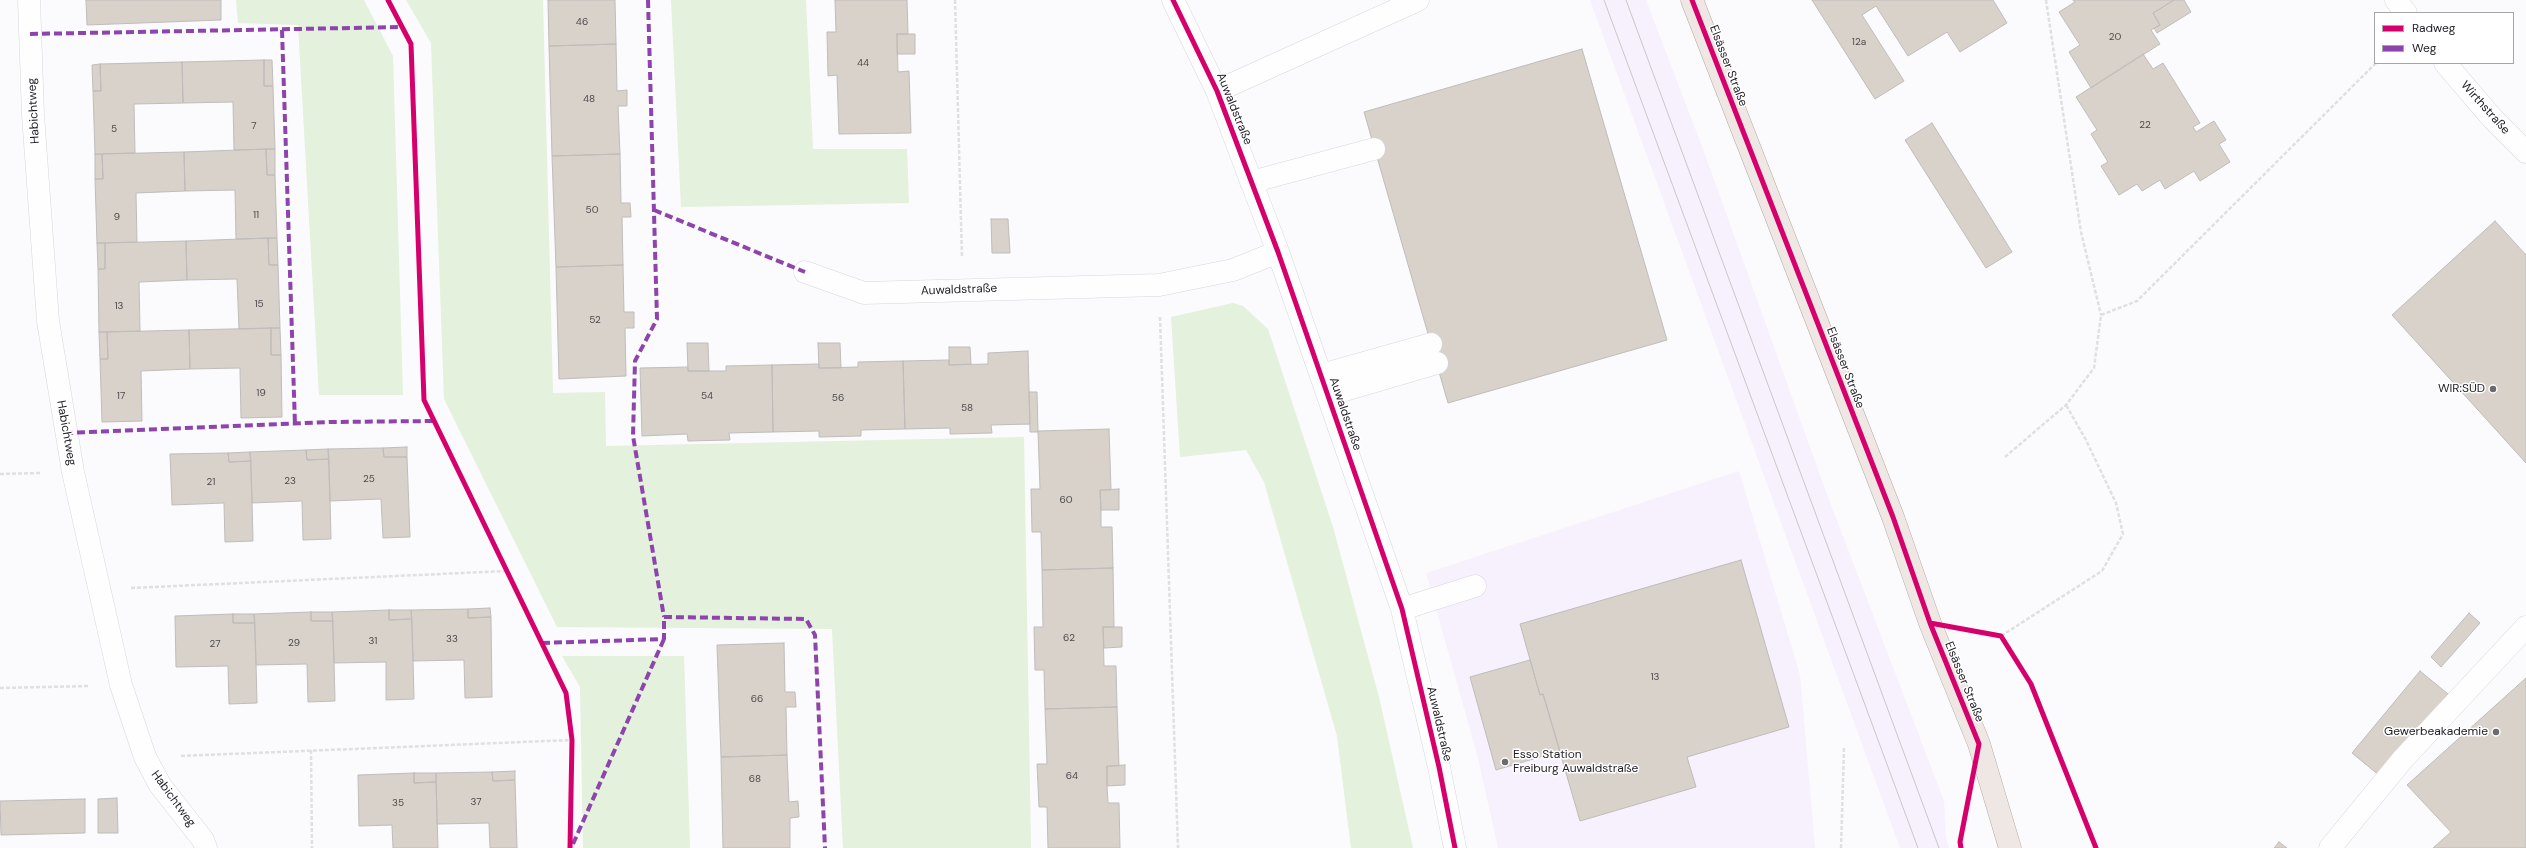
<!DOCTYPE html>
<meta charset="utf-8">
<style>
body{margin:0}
#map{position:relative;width:2526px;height:848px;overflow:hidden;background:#fbfafc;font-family:"DM Sans",sans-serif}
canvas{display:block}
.legend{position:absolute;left:2374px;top:12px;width:140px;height:52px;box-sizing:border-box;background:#fff;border:1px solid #a5a4a7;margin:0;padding:5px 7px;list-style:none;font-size:12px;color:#1f1c23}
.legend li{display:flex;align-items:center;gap:8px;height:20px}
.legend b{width:20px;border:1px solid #a5a4a7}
</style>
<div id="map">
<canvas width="2526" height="848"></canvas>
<ul class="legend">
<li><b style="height:5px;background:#d6006c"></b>Radweg</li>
<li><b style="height:5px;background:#8e44ad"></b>Weg</li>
</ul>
</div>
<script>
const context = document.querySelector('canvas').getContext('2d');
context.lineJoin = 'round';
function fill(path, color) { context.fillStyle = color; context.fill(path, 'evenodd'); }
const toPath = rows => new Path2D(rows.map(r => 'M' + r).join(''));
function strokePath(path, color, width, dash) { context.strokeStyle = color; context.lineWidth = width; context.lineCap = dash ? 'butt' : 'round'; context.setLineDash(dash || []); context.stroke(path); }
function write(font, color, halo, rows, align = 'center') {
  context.font = font + ' "DM Sans",sans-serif'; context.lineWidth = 3; context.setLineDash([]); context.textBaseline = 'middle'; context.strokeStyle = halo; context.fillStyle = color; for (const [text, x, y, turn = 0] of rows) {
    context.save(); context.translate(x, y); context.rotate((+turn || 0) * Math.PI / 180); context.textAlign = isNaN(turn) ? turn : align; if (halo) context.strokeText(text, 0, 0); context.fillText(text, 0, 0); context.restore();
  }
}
const built = toPath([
 [1590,0,1646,0,1703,149,1825,489,1944,801,1946,838,1949,848,1900,848],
 [1739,471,1800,675,1815,848,1498,848,1478,758,1426,573]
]);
const green = toPath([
 [236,0,364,0,393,56,403,395,319,395,298,25,238,23],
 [406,0,543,0,553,393,605,392,606,446,1024,437,1031,848,843,848,832,629,557,627,444,399,431,43],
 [671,0,806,0,813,149,907,149,909,203,681,207],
 [1233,303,1243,306,1268,329,1333,527,1379,697,1413,848,1351,848,1337,736,1264,482,1246,450,1180,457,1171,317],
 [562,656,684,656,690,848,583,848,580,687]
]);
const building = toPath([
 [86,0,221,0,221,20,87,25,86,0],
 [548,0,615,0,616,44,549,46,548,0],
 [835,0,907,0,908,34,897,34,898,72,909,71,911,133,839,134,837,75,828,76,827,32,836,32,835,0],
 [1812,0,1993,0,2007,23,1960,52,1947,32,1908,56,1876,6,1862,15,1904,81,1875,99,1812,0],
 [2073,0,2174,0,2153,13,2160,25,2151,30,2160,44,2091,88,2069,52,2080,45,2059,12,2075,2,2073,0],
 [2174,0,2184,0,2191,12,2157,33,2154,28,2160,25,2153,13,2174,0],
 [897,34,915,34,915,54,897,54,897,34],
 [616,44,617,91,627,90,627,106,618,106,620,154,552,156,549,46,616,44],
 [1582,49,1667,340,1448,403,1364,112,1582,49],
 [2143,54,2153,69,2163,63,2200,123,2193,127,2196,132,2214,121,2226,140,2219,144,2230,162,2200,181,2194,171,2165,189,2160,180,2142,191,2137,184,2119,195,2101,166,2108,162,2091,134,2097,130,2076,97,2143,54],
 [264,60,264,86,273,86,275,149,234,150,233,102,183,103,182,62,264,60],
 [264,60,272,60,273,86,264,86,264,60],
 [182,62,183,103,134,104,135,153,95,154,93,91,101,91,100,64,182,62],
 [100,64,101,91,93,91,92,65,100,64],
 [1932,123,2012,252,1986,268,1905,140,1932,123],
 [266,149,267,175,275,175,277,238,236,239,235,190,185,191,184,152,266,149],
 [266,149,275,149,275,175,267,175,266,149],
 [184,152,185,191,136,193,137,242,97,243,95,179,103,179,102,154,184,152],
 [95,154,102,154,103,179,95,179,95,154],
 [620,154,621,203,630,203,631,217,622,217,623,265,556,267,552,156,620,154],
 [991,219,1008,219,1010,253,992,253,991,219],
 [2495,221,2526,255,2526,463,2392,315,2495,221],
 [268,238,269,265,278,265,280,328,239,329,237,279,187,280,186,241,268,238],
 [268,238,277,238,278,265,269,265,268,238],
 [186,241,187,280,139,282,140,331,99,332,98,269,105,269,105,243,186,241],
 [97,243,105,243,105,269,98,269,97,243],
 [623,265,624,312,634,312,634,328,625,328,626,376,559,379,556,267,623,265],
 [271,328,271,355,281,355,282,417,241,418,240,368,190,369,189,330,271,328],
 [271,328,280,328,281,355,271,355,271,328],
 [189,330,190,369,141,371,142,421,102,422,100,359,108,359,107,332,189,330],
 [99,332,107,332,108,359,100,359,99,332],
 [687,343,708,343,709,371,688,371,687,343],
 [818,343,840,343,841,368,819,368,818,343],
 [949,347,970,347,971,364,949,365,949,347],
 [1028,351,1030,424,991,425,992,433,950,434,950,428,905,429,903,361,949,360,949,365,988,364,988,353,1028,351],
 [903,361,905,429,861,430,861,436,819,437,819,431,773,432,772,365,819,364,819,368,858,367,858,362,903,361],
 [772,365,773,432,729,433,730,440,688,441,687,434,642,436,640,368,688,367,688,371,726,371,726,366,772,365],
 [1029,392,1037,392,1038,432,1030,432,1029,392],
 [1109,429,1111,490,1100,490,1101,510,1101,527,1112,527,1113,568,1042,570,1041,532,1032,532,1031,489,1040,489,1038,431,1109,429],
 [407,447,407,457,384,457,383,448,407,447],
 [383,448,384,457,407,457,410,537,383,538,381,499,330,501,328,449,383,448],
 [328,449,329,459,307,460,306,450,328,449],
 [306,450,307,460,329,459,331,539,303,540,302,501,252,503,250,452,306,450],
 [250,452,251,461,229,462,228,453,250,452],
 [228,453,229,462,251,461,253,541,225,542,224,503,172,505,170,454,228,453],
 [1119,489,1119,510,1101,510,1100,490,1119,489],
 [1741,560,1789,727,1687,757,1696,787,1580,821,1543,694,1540,695,1520,624,1741,560],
 [1113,568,1114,627,1103,627,1104,666,1116,666,1117,707,1045,709,1044,670,1035,670,1034,627,1043,627,1042,570,1113,568],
 [490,608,491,617,468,618,468,609,490,608],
 [468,609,468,618,491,617,492,697,465,698,464,660,413,661,411,610,468,609],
 [389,610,411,610,412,619,389,620,389,610],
 [389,610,389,620,412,619,414,699,386,700,386,662,334,663,332,612,389,610],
 [311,612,332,612,333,621,311,621,311,612],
 [311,612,311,621,333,621,335,701,308,702,307,664,256,665,254,614,311,612],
 [2469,613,2480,623,2441,667,2431,657,2469,613],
 [233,614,254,614,255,623,233,623,233,614],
 [233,614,233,623,255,623,257,703,229,704,228,666,176,667,175,616,233,614],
 [1103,627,1122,627,1122,647,1104,648,1103,627],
 [784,643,785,692,795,692,796,707,786,707,787,755,721,757,717,645,784,643],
 [1530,660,1540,695,1543,694,1560,751,1496,770,1470,677,1530,660],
 [2420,671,2448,694,2380,776,2352,753,2420,671],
 [2526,678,2526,848,2433,848,2451,832,2407,785,2526,678],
 [1117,707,1119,766,1107,766,1107,786,1108,803,1119,803,1120,848,1048,848,1047,807,1039,807,1037,764,1047,764,1045,709,1117,707],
 [787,755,789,802,798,801,799,817,790,818,790,848,723,848,721,757,787,755],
 [1125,765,1125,785,1107,786,1107,766,1125,765],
 [515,771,515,780,493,781,492,772,515,771],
 [492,772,493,781,515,780,517,848,490,848,489,823,437,824,436,773,492,772],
 [414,773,436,773,436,782,414,783,414,773],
 [414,773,414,783,436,782,438,848,393,848,392,825,359,826,358,775,414,773],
 [117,798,118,833,98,833,98,799,117,798],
 [85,799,85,833,1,835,0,801,85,799],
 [2279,842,2287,848,2274,848,2279,842]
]);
const path = toPath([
 [955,0,962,258],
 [2046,0,2081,232,2101,315],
 [1160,317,1178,848],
 [2005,457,2066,405,2094,368,2101,315,2137,301,2376,63],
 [0,474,41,473],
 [131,588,506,571],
 [2001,636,2102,571,2123,534,2116,503,2086,440,2066,405],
 [0,688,89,686],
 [311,750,312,848],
 [181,756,572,740],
 [1841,848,1844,748]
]);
const minor = toPath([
 [29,0,33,115,48,321,73,472,121,685,145,757,160,785,203,840,206,848],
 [1173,0,1217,91,1278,252,1402,609,1439,767,1455,848],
 [2396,0,2406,13],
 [2445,63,2493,119,2526,152],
 [1217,91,1418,0],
 [1251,182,1374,149],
 [805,272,864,293,1159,285,1233,270,1278,252],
 [1321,375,1431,344],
 [1328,395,1437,363],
 [1402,609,1475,586],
 [2330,848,2403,759,2526,627]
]);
const major = toPath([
 [1692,0,1893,517,1930,623,1979,744,2010,848]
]);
const tram = toPath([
 [1604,0,1918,848],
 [1626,0,1939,848]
]);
const quiet = toPath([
 [648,0,657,319,635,361,633,436,664,617],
 [282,30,295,425],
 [30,34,402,27],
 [654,210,805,272],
 [65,433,331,422,434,421],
 [542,643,664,639,664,617,806,619,815,635,825,848],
 [573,844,664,639]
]);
const cycleway = toPath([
 [388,0,411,44,424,400,566,693,572,740,570,848],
 [1173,0,1217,91,1278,252,1402,609,1439,767,1455,848],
 [1692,0,1893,517,1930,623,1979,744,1960,842,1961,848],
 [1930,623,2001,636,2031,684,2096,848]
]);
const markers = [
 [2493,389,4,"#6c6a6f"],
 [2496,732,4,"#6c6a6f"],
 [1505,762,4,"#6c6a6f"]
];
const numberNames = [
 ["46",582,22],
 ["20",2115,37],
 ["12a",1859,42],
 ["44",863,63],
 ["48",589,99],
 ["22",2145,125],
 ["7",254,126],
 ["5",114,129],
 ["50",592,210],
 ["11",256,215],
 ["9",117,217],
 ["15",259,304],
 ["13",119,306],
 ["52",595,320],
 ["19",261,393],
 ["17",121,396],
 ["54",707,396],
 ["56",838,398],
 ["58",967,408],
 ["25",369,479],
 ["23",290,481],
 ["21",211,482],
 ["60",1066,500],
 ["62",1069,638],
 ["33",452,639],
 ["31",373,641],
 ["29",294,643],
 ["27",215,644],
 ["13",1655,677],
 ["66",757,699],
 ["64",1072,776],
 ["68",755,779],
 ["37",476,802],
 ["35",398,803]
];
const streetNames = [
 ["Elsässer Straße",1728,66,69],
 ["Wirthstraße",2485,108,48],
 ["Auwaldstraße",1234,109,68],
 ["Habichtweg",34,111,-93],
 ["Auwaldstraße",959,290,-2],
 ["Elsässer Straße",1845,368,69],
 ["Auwaldstraße",1345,414,71],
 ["Habichtweg",66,433,80],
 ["Elsässer Straße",1964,682,68],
 ["Auwaldstraße",1439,724,77],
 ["Habichtweg",173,799,54]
];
const poiNames = [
 ["WIR:SÜD",2485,389],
 ["Gewerbeakademie",2488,732],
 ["Esso Station",1513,755,"left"],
 ["Freiburg Auwaldstraße",1513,769,"left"]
];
fill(built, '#f7f1fd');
fill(green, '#e3f1dd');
fill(building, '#d8d2ca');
strokePath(building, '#bfbcbb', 1);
strokePath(minor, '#d8d6db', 23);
strokePath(major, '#b6aaa4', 23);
strokePath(path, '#e0e0e0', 2.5, [4, 2]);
strokePath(minor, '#fefeff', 22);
strokePath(major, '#eee7e3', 22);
strokePath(tram, '#c8c8c8', 1);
strokePath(quiet, '#8e44ad', 4, [8, 4]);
strokePath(cycleway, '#d6006c', 5);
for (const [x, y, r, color] of markers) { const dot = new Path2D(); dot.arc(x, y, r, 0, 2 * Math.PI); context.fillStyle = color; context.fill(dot); strokePath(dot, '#fff', 1.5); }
write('10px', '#4d4a4d', null, numberNames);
write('12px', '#1f1c23', '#fff', streetNames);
write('12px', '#1f1c23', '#fff', poiNames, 'right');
</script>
